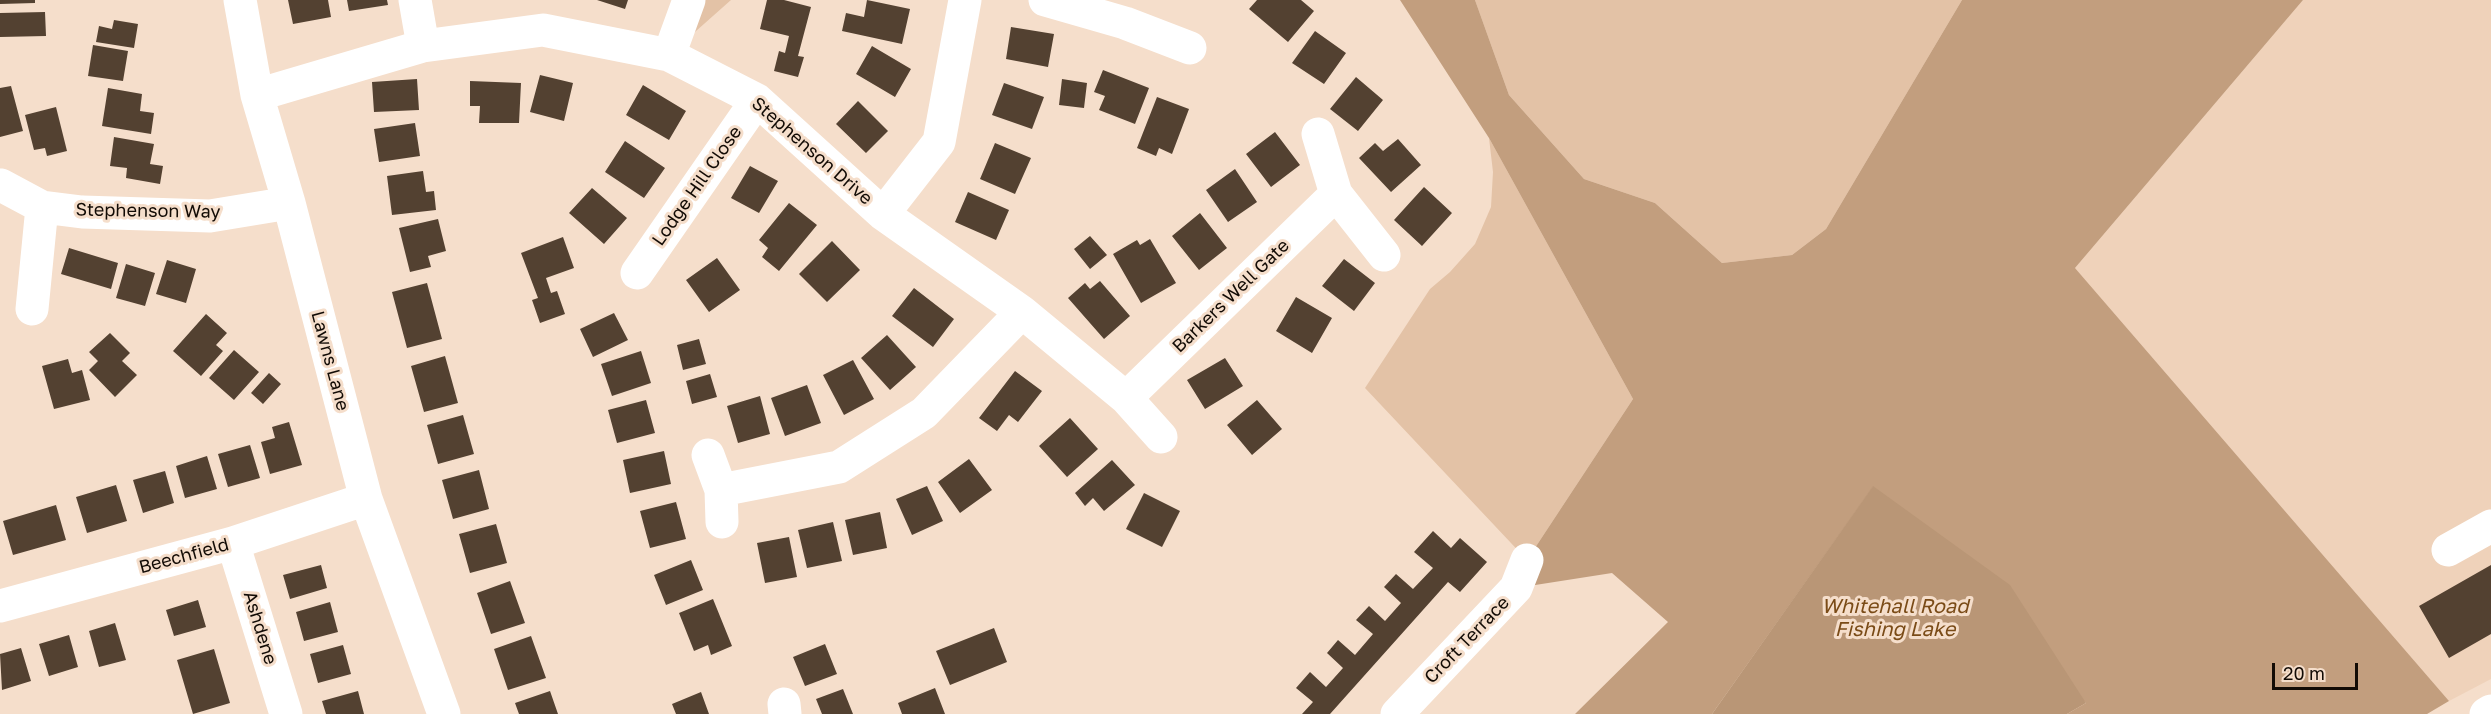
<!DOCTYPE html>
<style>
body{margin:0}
#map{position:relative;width:2491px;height:714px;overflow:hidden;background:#f5decb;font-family:"Golos Text",sans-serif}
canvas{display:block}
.scale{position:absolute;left:2272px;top:663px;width:86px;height:27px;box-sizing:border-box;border:3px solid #120b05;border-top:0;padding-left:8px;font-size:18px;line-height:21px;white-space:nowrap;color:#120b05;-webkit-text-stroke:4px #f5decb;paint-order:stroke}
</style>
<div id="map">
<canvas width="2491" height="714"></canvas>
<div class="scale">20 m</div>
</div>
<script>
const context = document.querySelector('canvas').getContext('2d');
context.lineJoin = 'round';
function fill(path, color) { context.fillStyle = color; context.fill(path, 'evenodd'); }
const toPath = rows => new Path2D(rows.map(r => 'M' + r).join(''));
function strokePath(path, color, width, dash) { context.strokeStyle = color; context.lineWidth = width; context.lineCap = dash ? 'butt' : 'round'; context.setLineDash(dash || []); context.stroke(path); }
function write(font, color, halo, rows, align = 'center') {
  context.font = font + ' "Golos Text",sans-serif'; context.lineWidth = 6; context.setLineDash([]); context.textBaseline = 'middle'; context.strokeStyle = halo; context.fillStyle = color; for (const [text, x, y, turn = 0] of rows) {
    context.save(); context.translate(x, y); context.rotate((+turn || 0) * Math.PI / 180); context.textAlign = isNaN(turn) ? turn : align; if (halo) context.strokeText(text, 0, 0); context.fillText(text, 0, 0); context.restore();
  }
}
const built = toPath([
 [2303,0,2491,0,2491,679,2449,701,2075,268]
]);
const green = toPath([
 [689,0,731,0,669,55],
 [1475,0,1962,0,1826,229,1792,255,1722,263,1655,203,1584,179,1509,95],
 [1489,138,1633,399,1527,560,1365,388,1430,289,1450,272,1475,244,1491,207,1493,172]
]);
const forest = toPath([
 [1400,0,1475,0,1509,95,1584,179,1655,203,1722,263,1792,255,1826,229,1962,0,2303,0,2075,268,2449,701,2427,714,2067,714,2086,703,1873,487,1712,714,1575,714,1668,622,1612,573,1516,588,1527,560,1633,399,1489,138]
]);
const water = toPath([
 [1873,486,2010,585,2086,703,2067,714,1712,714]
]);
const building = toPath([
 [0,0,35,0,35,3,0,4],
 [288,0,328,0,331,17,293,24],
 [347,0,387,0,388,5,349,11],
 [597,0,628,0,625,9],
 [767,0,784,0,811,7,798,56,804,57,798,77,774,71,779,51,785,53,789,36,760,29],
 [867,0,910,9,902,44,842,31,846,13,864,17],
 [1257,0,1301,0,1314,11,1288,42,1249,9],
 [45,12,46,36,0,37,0,13],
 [114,20,138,24,134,48,96,42,99,26,112,29],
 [1011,27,1054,34,1048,67,1006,59],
 [1315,31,1346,53,1324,84,1292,63],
 [93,45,128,51,123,81,88,76],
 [872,46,911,69,895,97,856,74],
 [1103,70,1149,88,1135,124,1099,110,1105,96,1094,92],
 [540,75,573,83,564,121,530,112],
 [1356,77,1383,100,1358,131,1330,109],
 [417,79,419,110,374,112,372,82],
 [1062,79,1087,83,1084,108,1059,105],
 [470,81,521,83,519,123,479,123,480,106,470,106],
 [1004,83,1044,97,1032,129,992,115],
 [643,85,686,111,669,140,626,115],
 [11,86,23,131,0,137,0,88],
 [108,88,142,94,140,111,154,113,151,134,102,126],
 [1157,97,1189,109,1172,154,1159,148,1156,156,1137,148],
 [858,101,888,131,866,153,836,124],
 [56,107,67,151,47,156,45,148,34,150,25,115],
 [415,123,420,156,379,162,374,129],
 [1275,132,1300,165,1271,187,1246,154],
 [114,137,154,144,150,164,163,166,160,184,126,178,127,168,110,166],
 [1398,139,1421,165,1391,192,1359,158,1375,143,1383,151],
 [625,141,665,168,644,198,605,172],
 [995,143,1031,158,1015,194,980,179],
 [750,166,778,181,759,213,731,198],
 [1235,169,1257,202,1228,222,1206,190],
 [423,171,426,192,434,191,436,210,392,215,387,176],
 [1424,187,1452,213,1422,246,1394,220],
 [592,188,627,218,604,244,569,213],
 [968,192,1009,210,996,240,955,222],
 [789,203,817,225,779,271,762,257,768,248,759,240],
 [1200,213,1227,248,1199,270,1172,236],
 [438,219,446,251,428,256,431,267,410,272,399,228],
 [1090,236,1107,255,1090,269,1074,249],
 [563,237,574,268,546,278,551,293,557,291,565,314,540,323,532,300,538,298,521,253],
 [1150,239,1176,283,1141,303,1113,254,1137,240,1140,245],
 [832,241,860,270,827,302,799,274],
 [69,248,118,263,111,289,61,274],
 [717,258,740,290,709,312,686,280],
 [1344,259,1375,283,1354,311,1322,286],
 [167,260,196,269,186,303,156,294],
 [126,264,155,273,145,306,116,298],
 [1100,281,1130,316,1104,339,1068,298,1085,283,1090,289],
 [427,283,442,339,407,348,392,292],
 [914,288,954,319,933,347,892,316],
 [1296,297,1332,318,1312,353,1276,331],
 [614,313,628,340,593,357,580,329],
 [206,314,227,333,216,345,223,351,201,376,173,351],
 [110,333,130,353,122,361,137,375,115,397,89,370,98,361,89,352],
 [887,335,916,367,890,390,861,358],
 [699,339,706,364,683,370,677,345],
 [234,350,259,372,234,400,209,378],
 [641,351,651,383,612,396,601,364],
 [445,356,458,403,424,412,411,366],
 [1225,358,1243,386,1205,409,1187,380],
 [68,359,72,373,82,370,90,400,54,409,42,366],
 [853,360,874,399,844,415,823,375],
 [1015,371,1042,391,1018,422,1009,415,997,431,979,418],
 [269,373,281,384,263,404,251,393],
 [710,374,717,397,692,404,686,381],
 [807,385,821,423,785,436,771,398],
 [760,396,770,434,738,443,727,406],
 [646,400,655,433,617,443,608,410],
 [1257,400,1282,429,1252,455,1227,425],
 [463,415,474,454,438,464,427,425],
 [1070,418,1098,449,1067,477,1039,446],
 [289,422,302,465,270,474,261,442,275,438,272,427],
 [250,445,260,478,228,487,218,454],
 [664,451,671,484,630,493,623,460],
 [207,456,217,489,185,498,176,466],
 [969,459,992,490,960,513,938,482],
 [1112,460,1135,485,1104,511,1093,498,1085,506,1075,493],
 [479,470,489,509,453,519,442,480],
 [165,471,174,503,143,513,133,480],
 [116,485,127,521,87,533,76,497],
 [927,486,943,521,912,535,896,499],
 [1144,493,1180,511,1162,547,1126,529],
 [676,502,686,539,650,548,640,511],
 [56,505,66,540,13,555,3,521],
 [880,512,887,548,853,555,845,520],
 [833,522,842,561,807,568,798,530],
 [496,524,507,563,470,573,459,534],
 [1433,531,1451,548,1460,538,1487,562,1460,592,1448,582,1330,714,1302,714,1313,702,1296,688,1310,672,1326,687,1343,668,1327,653,1338,640,1355,655,1373,634,1356,620,1369,606,1385,621,1401,603,1384,587,1396,574,1413,589,1433,568,1414,552],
 [789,537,797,577,765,583,757,543],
 [691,560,703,590,666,605,654,575],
 [321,565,327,588,290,599,283,575],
 [2491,565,2491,634,2449,658,2419,606],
 [510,581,525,623,491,634,477,593],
 [713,599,732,646,711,655,708,645,694,651,679,613],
 [198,600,206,627,174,636,166,610],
 [330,602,338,632,304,641,296,612],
 [115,623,126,660,99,667,89,631],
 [994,628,1007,662,950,685,936,651],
 [69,635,78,667,49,676,39,644],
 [531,636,546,678,508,690,494,649],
 [825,644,837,674,805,686,793,657],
 [343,645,351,674,318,683,310,654],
 [21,648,31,681,2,690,0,654],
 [214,649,230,703,193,714,177,660],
 [935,688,945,714,902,714,898,703],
 [843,689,853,714,822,714,816,699],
 [358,691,364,714,326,714,322,701],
 [550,691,558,714,519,714,515,703],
 [701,692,709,714,676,714,672,704]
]);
const minor = toPath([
 [240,0,257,95,289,203,366,499,444,714],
 [415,0,423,46],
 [1045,0,1125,23,1190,48],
 [669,55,689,0],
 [257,95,423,46,543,30,669,55,757,100,883,214,1022,312,1126,398,1161,437],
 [1,185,42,207],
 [1336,194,1384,255],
 [883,214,939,142,965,0],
 [637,273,757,100],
 [32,309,42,207,82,212,210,216,289,203],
 [1126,398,1336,194,1318,134],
 [708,455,721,490,839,467,924,413,1022,312],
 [721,490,722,522],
 [233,543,286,714],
 [2448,550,2491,526],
 [0,606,233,543,366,499],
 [784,704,785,714],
 [1397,714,1516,588,1527,560]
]);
const major = toPath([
 [2486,714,2491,711]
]);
const streetNames = [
 ["Stephenson Drive",812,151,41],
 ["Lodge Hill Close",697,186,-55],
 ["Stephenson Way",148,211,1],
 ["Barkers Well Gate",1231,296,-44],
 ["Lawns Lane",330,361,75],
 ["Beechfield",184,556,-15],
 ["Ashdene",260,628,73],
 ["Croft Terrace",1467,640,-46]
];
const waterNames = [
 ["Whitehall Road",1895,607],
 ["Fishing Lake",1895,630]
];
fill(built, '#efd2ba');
fill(green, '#e3c2a6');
fill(forest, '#c29e7e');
fill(water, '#b99676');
fill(building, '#534131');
strokePath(minor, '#fff', 33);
strokePath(major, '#fff', 33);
write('18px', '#120b05', '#f5decb', streetNames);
write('italic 20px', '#7a4b17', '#f5decb', waterNames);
</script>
